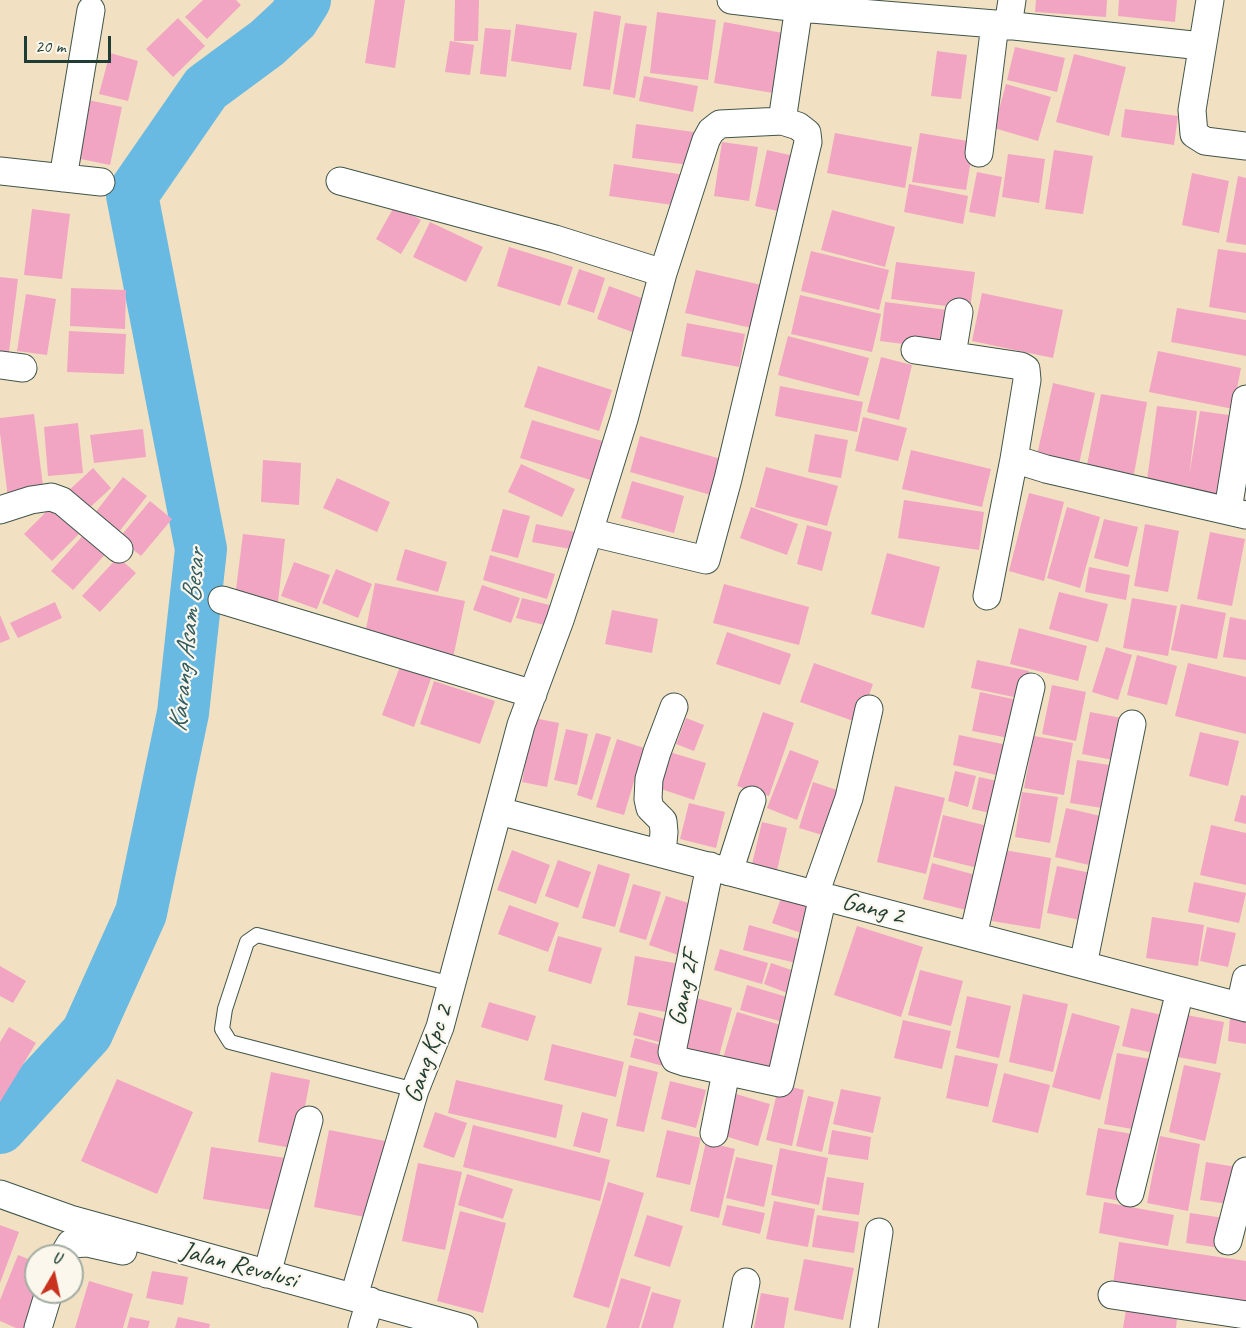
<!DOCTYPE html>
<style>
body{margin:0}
#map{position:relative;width:1246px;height:1328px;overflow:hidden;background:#f2e0c2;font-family:Caveat,sans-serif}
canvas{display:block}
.north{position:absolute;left:24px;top:1244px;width:60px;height:60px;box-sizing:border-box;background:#fbf7ec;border:2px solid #a3ada2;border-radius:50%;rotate:9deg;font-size:16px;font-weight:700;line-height:24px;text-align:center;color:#1f3d34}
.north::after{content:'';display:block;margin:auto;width:21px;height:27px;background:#c8321e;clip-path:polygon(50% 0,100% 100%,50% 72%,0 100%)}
.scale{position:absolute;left:24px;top:36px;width:87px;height:27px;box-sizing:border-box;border:3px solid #1f3d34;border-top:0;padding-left:8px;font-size:18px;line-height:21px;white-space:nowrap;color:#1f3d34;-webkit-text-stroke:4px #fbf7ec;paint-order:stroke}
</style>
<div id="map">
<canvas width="1246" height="1328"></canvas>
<div class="north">U</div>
<div class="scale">20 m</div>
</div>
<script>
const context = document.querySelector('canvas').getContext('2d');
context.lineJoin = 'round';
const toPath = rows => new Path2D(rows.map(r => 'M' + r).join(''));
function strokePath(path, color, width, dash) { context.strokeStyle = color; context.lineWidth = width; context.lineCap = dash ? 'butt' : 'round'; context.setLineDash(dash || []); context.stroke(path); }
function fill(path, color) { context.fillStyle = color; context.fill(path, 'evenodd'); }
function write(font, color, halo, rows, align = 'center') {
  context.font = font + ' Caveat,sans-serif'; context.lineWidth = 4.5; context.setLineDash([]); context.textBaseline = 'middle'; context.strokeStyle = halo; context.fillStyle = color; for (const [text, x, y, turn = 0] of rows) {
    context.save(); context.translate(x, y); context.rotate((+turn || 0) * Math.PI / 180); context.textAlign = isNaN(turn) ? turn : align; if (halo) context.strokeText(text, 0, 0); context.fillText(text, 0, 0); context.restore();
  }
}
const river = toPath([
 [0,1128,87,1033,141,913,183,713,201,549,132,195,206,88,267,43,293,19,305,0]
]);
const building = toPath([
 [203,0,236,0,241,5,207,39,185,17],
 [375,0,405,0,395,68,365,63],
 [455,0,479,0,478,41,454,41],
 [1036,0,1107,0,1106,17,1035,12],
 [1119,0,1177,0,1175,22,1118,16],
 [594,11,621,16,610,90,583,86],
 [657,12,716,20,708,80,650,73],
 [178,18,205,46,173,77,146,49],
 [724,22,783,33,773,93,714,83],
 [625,23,647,26,635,98,613,94],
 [516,24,577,33,571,70,511,61],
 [485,28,511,30,506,77,480,74],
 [450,41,474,45,470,75,445,72],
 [1015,47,1065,58,1057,92,1007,80],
 [937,51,967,55,961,99,931,96],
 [110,53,138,61,128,101,99,94],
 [1074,54,1126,67,1109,136,1056,122],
 [644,76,698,86,693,112,639,101],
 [1006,84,1051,97,1038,141,994,128],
 [88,100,122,107,110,165,76,158],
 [1125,109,1178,116,1174,145,1121,137],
 [636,124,694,132,690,165,632,158],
 [835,133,912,147,905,188,827,173],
 [920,133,974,142,966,190,912,182],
 [722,142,758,147,749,201,714,196],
 [767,150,799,157,787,213,755,206],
 [1054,150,1093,156,1083,214,1045,209],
 [1008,154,1045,159,1039,203,1002,197],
 [614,164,685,175,680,206,609,196],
 [977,172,1002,177,995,217,969,212],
 [1192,173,1229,181,1219,233,1182,225],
 [1238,176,1246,178,1246,245,1226,242],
 [909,184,968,196,963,224,904,212],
 [395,205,421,220,401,254,376,239],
 [32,209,70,214,62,279,24,275],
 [832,210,895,227,885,267,821,250],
 [430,222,483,247,466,282,413,257],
 [509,247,573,267,560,306,497,286],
 [1218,249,1246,253,1246,313,1209,307],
 [811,251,889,270,879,310,801,291],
 [896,262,975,272,970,309,891,299],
 [579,269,605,278,594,313,567,304],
 [696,270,766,286,756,329,685,313],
 [0,277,18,279,9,352,0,351],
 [609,286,647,300,635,333,597,319],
 [71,288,126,290,125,329,70,326],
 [982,293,1063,310,1053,358,972,341],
 [26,294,56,299,47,355,17,351],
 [800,295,881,314,872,352,791,334],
 [885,302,955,311,950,350,880,341],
 [1177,308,1246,320,1246,356,1171,342],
 [687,323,745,334,739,367,681,356],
 [69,331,126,334,124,374,67,372],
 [788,336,869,358,859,396,778,375],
 [1158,351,1241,368,1233,409,1149,392],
 [881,357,912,365,899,420,867,412],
 [538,366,612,390,599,431,524,407],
 [1053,383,1095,393,1079,464,1037,455],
 [780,386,863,402,857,432,775,416],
 [1101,394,1147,402,1134,474,1087,465],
 [1157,406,1197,411,1189,476,1200,411,1236,416,1223,500,1186,494,1188,486,1147,480],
 [34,414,44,494,8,498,0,433,0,418],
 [863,417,907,428,898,461,855,451],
 [532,420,609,443,597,482,520,458],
 [78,423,83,473,48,476,44,427],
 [143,429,146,457,94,463,90,435],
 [815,434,848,440,841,478,808,472],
 [640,436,728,461,718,497,630,472],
 [911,450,991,469,982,507,902,489],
 [263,460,301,463,299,505,261,502],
 [521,464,575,489,562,517,508,492],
 [766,467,838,486,827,526,755,507],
 [93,468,111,488,85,512,67,492],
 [123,477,147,496,115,537,91,518],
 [337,478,390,502,377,532,323,508],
 [632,481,684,496,674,533,621,518],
 [1029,493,1064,502,1044,581,1009,571],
 [904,500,984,512,979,550,898,538],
 [150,501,172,519,141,556,119,538],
 [54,504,82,531,52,561,24,534],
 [751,507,798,524,787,555,740,538],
 [1067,507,1100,517,1080,588,1047,578],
 [503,509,530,516,518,558,491,551],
 [1104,519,1138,527,1128,567,1094,558],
 [536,524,580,533,576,550,532,542],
 [1145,524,1179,531,1168,592,1134,586],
 [807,525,832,532,822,571,797,564],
 [88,530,109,550,73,590,51,571],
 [1210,532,1245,539,1232,606,1197,599],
 [243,534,285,539,278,602,235,597],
 [405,549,447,562,438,592,396,580],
 [887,553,940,567,924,628,871,614],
 [490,555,555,574,547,599,483,580],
 [118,557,136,573,100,612,82,596],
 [294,562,330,575,317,609,281,596],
 [1089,567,1130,575,1126,600,1085,592],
 [336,569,372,584,358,618,322,603],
 [375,583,465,601,453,658,364,639],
 [724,584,809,607,799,645,713,623],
 [482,585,520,598,511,623,473,610],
 [1059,592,1108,604,1098,642,1049,629],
 [522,598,561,608,556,628,516,618],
 [1132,598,1177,606,1168,656,1123,648],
 [55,602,62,618,18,638,10,623],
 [1181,604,1226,613,1217,659,1171,650],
 [612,610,658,619,652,653,605,644],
 [0,615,10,639,0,643],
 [1230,617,1246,620,1246,660,1223,657],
 [1019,628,1087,646,1078,681,1010,664],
 [727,632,791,654,780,685,716,664],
 [1106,647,1132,655,1118,700,1092,692],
 [1137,655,1177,666,1167,705,1127,695],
 [977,660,1029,671,1023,699,971,688],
 [402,661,433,673,414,727,382,715],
 [814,663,873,684,859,723,800,702],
 [1188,663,1246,677,1246,734,1175,716],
 [434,681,495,701,480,744,420,724],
 [1052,685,1086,692,1076,741,1042,734],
 [980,692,1022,701,1014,739,972,731],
 [763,712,794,723,769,796,737,786],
 [1090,712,1127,719,1118,761,1082,754],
 [534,718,559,723,547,787,522,782],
 [686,718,704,725,694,751,676,744],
 [566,729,588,734,577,785,554,780],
 [1200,732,1239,741,1228,786,1189,776],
 [596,733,611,737,592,800,577,795],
 [959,735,1012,746,1005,777,953,765],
 [1034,736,1073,743,1064,795,1024,788],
 [617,739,644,748,624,815,596,807],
 [790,750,819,761,797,820,767,808],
 [666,751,706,763,694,800,655,787],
 [1077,760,1116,766,1109,809,1070,803],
 [955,771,976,776,968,807,948,801],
 [979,777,1006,783,999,815,972,809],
 [813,782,846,793,832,838,799,828],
 [895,786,945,798,926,874,877,862],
 [1022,792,1058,797,1050,843,1015,837],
 [1241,795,1246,796,1246,824,1234,821],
 [689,803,725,812,716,848,680,839],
 [1066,808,1105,817,1093,866,1055,857],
 [943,815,996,828,986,870,933,857],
 [762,822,787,828,777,870,752,864],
 [1211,825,1246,833,1246,885,1200,875],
 [512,850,550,865,536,904,497,890],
 [1004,850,1051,858,1040,929,992,921],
 [558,860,591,872,578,908,545,896],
 [932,863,979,876,970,911,923,899],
 [598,864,630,874,615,927,582,918],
 [1057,866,1091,873,1080,920,1047,913],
 [1194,882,1246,893,1239,923,1188,912],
 [633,884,661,892,646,940,619,932],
 [666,896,698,906,681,956,649,945],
 [781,898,816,910,807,935,772,923],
 [509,905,559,923,548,952,498,934],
 [1152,917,1204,925,1198,966,1146,958],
 [749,925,809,942,804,965,743,950],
 [857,926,923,947,901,1017,834,995],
 [1207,927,1236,933,1228,967,1200,961],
 [558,936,602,948,591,984,548,971],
 [720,949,768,963,762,984,714,970],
 [635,956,680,964,672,1013,627,1005],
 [771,963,803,974,795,996,764,984],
 [0,966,26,981,13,1003,0,996],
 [920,970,963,981,951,1026,908,1015],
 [747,985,790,998,783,1022,740,1010],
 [1023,994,1068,1004,1053,1072,1009,1062],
 [967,996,1011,1006,999,1058,956,1048],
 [696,998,732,1008,719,1056,683,1047],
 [489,1002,536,1016,528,1041,481,1027],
 [1131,1008,1171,1017,1162,1055,1122,1046],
 [639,1012,676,1022,670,1045,633,1035],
 [737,1012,784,1026,770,1073,723,1058],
 [1072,1013,1120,1026,1100,1100,1052,1087],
 [1181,1014,1224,1022,1216,1064,1172,1056],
 [1230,1018,1246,1021,1246,1044,1228,1041],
 [903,1020,951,1031,942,1069,894,1058],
 [9,1027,36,1043,0,1102,0,1042],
 [635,1038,668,1047,663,1066,630,1057],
 [552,1044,624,1062,616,1097,544,1080],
 [1117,1053,1156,1060,1143,1131,1104,1124],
 [955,1055,998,1064,988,1107,946,1098],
 [629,1065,658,1072,644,1132,616,1126],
 [1184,1065,1221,1073,1205,1141,1169,1132],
 [271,1072,310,1080,297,1149,258,1142],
 [1004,1073,1050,1085,1038,1133,992,1122],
 [117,1079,193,1112,157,1194,81,1161],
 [456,1080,563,1105,556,1138,448,1113],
 [670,1081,706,1090,696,1128,661,1119],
 [779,1084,804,1090,792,1146,766,1140],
 [841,1089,881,1097,873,1133,833,1124],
 [729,1092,770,1104,758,1146,718,1134],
 [808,1096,834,1102,822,1152,796,1146],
 [435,1112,467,1123,454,1158,423,1147],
 [582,1112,608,1119,600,1153,573,1146],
 [473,1125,610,1160,600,1201,463,1167],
 [1098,1128,1138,1135,1127,1202,1086,1195],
 [329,1130,385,1141,370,1218,314,1207],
 [667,1130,701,1138,690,1185,656,1177],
 [832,1130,871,1137,868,1160,828,1154],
 [1160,1136,1200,1144,1188,1211,1147,1203],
 [706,1142,735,1149,719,1218,690,1211],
 [211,1147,286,1158,278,1211,203,1199],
 [780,1148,828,1158,819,1205,771,1195],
 [736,1157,773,1165,764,1207,726,1198],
 [1206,1162,1242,1168,1236,1205,1200,1200],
 [418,1163,462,1172,445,1250,402,1241],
 [467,1174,513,1189,503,1219,458,1205],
 [827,1177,864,1183,859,1215,822,1210],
 [608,1182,644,1193,609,1308,573,1297],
 [774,1201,815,1209,808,1247,766,1239],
 [1104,1202,1174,1215,1168,1246,1099,1233],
 [727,1205,765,1213,760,1234,722,1225],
 [460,1211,506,1223,483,1313,437,1301],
 [1190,1213,1224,1218,1220,1248,1186,1243],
 [647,1215,683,1226,670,1267,634,1256],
 [817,1215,859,1222,854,1253,812,1247],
 [0,1225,19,1232,0,1283],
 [1119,1242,1246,1261,1246,1303,1113,1284],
 [18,1255,36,1262,36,1292,25,1328,16,1328,0,1321,0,1300],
 [804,1259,854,1268,843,1320,794,1310],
 [152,1271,188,1277,183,1305,146,1298],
 [621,1278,651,1287,639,1328,606,1328],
 [89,1281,133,1294,123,1328,75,1328],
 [652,1292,681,1300,673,1328,641,1328],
 [761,1293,789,1298,784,1328,754,1328],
 [1126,1310,1177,1319,1176,1328,1123,1328],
 [130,1317,150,1321,148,1328,127,1328],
 [178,1317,210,1324,209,1328,175,1328]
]);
const lane = toPath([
 [415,1090,230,1042,222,1029,225,1009,247,942,257,935,452,984]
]);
const street = toPath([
 [731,0,799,8,995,24,1202,46],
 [1210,0,1192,110,1194,134,1205,141,1246,146],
 [1008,26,1012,0],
 [979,153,995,24],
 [0,171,101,182],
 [63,178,91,10],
 [340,181,555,239,663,273],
 [915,350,1021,366,1026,369,1027,380,1014,459,1046,469,1246,515],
 [952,355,959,312],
 [0,365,23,368],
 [0,510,31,500,51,497,62,501,119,549],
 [1228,510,1246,399],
 [589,532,706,560,728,479,808,142,807,133,798,126,782,121,800,0],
 [987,596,1014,459],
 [222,600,533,694],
 [499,811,1246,1008],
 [662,854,664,832,663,821,650,808,648,799,649,779,657,752,674,707],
 [710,866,672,1052,675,1059,684,1062,780,1083,823,896],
 [729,872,752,800],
 [815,894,849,798,869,709],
 [973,936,1031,687],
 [1083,965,1132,724],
 [1240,1006,1246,979],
 [714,1133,726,1072],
 [1130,1193,1180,991],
 [0,1194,70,1219,464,1328],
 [1228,1241,1246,1171],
 [63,1256,70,1244,88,1243,123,1251],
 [267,1274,309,1120],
 [1112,1295,1246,1315],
 [354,1296,415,1090,440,1027,521,725,560,620,589,532,624,419,663,273,706,140,711,131,720,124,782,121],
 [38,1328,49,1292],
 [362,1328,370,1301],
 [737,1328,746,1282],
 [864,1328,879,1232]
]);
const streetNames = [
 ["Gang 2",873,909,15],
 ["Gang 2F",685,989,-78],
 ["Gang Kpc 2",429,1054,-71],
 ["Jalan Revolusi",239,1266,15]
];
const waterNames = [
 ["Karang Asam Besar",188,641,-84]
];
strokePath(river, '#68bae3', 52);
fill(building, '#f1a5c3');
strokePath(lane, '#3f5549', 16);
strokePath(street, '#3f5549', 29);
strokePath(lane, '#fff', 14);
strokePath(street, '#fff', 27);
write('26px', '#1f3d34', '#fbf7ec', streetNames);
write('italic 27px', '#315c60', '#fbf7ec', waterNames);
</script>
